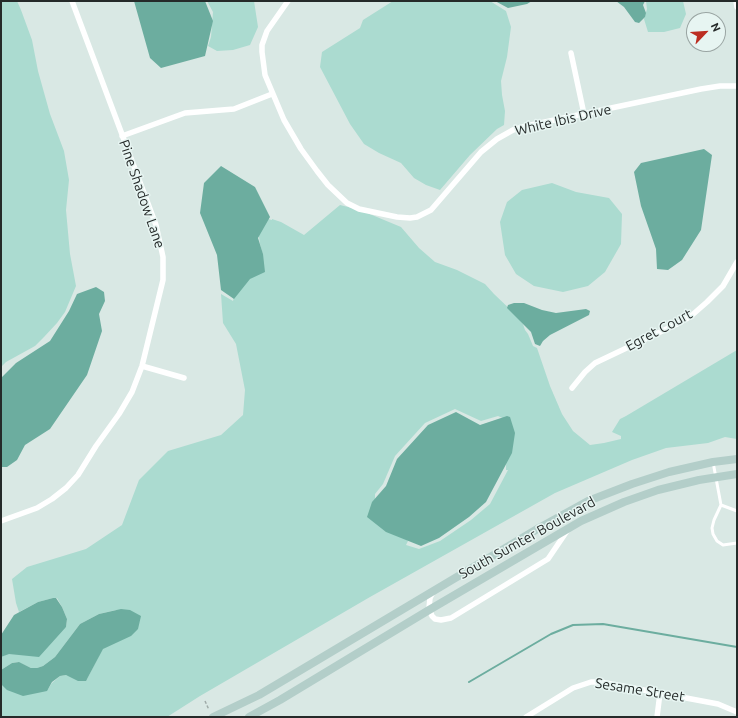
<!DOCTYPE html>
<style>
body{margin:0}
#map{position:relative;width:738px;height:718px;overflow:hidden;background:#d9e8e4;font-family:Ubuntu,sans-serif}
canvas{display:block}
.frame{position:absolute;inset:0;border:2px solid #252a29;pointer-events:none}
.north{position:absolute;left:686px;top:12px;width:40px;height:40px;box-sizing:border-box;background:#e7f5f2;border:1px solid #99a4a2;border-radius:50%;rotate:65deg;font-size:11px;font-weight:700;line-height:16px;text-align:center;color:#252a29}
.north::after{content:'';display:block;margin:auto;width:14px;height:18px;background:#bc2e22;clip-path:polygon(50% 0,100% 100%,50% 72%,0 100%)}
</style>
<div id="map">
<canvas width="738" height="718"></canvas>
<div class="frame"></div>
<div class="north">N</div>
</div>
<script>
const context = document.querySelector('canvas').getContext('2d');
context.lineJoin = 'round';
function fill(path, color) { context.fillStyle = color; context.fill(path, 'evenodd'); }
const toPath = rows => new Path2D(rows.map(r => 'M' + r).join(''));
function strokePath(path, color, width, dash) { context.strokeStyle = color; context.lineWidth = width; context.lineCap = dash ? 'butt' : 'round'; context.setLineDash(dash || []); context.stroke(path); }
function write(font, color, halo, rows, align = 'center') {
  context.font = font + ' Ubuntu,sans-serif'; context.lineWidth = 3; context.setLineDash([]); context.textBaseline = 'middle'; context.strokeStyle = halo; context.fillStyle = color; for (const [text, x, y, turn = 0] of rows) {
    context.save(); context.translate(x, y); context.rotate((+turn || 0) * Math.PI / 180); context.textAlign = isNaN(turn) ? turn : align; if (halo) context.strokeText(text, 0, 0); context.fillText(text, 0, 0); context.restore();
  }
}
const green = toPath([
 [1,1,17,1,21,10,32,40,38,71,50,114,64,151,69,180,66,210,70,254,76,286,65,312,57,323,44,337,35,346,6,362,1,367],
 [207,1,254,1,258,27,250,45,233,50,217,51,208,46,211,37,213,12],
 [393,1,490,1,506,11,511,27,507,57,501,81,502,95,505,111,504,125,497,129,470,155,440,190,426,185,414,178,401,163,379,153,364,144,350,124,320,67,322,52,360,28,363,20],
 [646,1,683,1,686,14,680,28,664,32,648,32,644,19,647,9],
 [552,183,576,192,609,198,622,214,621,244,605,272,588,286,563,292,534,286,516,274,505,255,500,222,507,202,522,190],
 [340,205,360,210,401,227,419,248,435,262,457,270,485,284,494,294,515,314,523,324,525,330,528,334,533,346,537,348,550,386,562,414,573,431,590,445,604,443,621,439,621,436,612,432,620,419,626,416,737,350,737,439,725,437,708,443,666,448,632,460,555,493,370,597,200,696,167,717,1,717,1,683,48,689,52,683,60,676,66,675,87,679,98,658,116,610,99,614,80,624,55,657,43,666,37,668,31,668,18,662,12,663,1,670,1,657,66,627,67,619,62,607,57,598,53,598,38,602,19,612,16,603,12,579,27,567,86,549,122,525,139,480,168,451,221,435,243,415,245,390,236,344,223,323,221,294,233,301,235,294,263,255,260,244,258,230,268,219,272,220,272,219,281,222,304,235],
 [455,409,481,421,498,416,507,420,506,470,508,470,490,504,471,520,440,541,419,549,406,545,408,541,375,499,375,494,383,484,395,456,425,423]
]);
const water = toPath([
 [134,1,205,1,213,21,205,56,161,68,150,58],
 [495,1,532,1,527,4,508,8],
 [616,1,645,1,643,5,646,13,645,17,639,23,635,22,624,7],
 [704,149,712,155,701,230,682,260,668,270,657,269,656,249,641,206,634,172,641,163],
 [221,166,255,187,270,217,258,238,263,254,265,272,250,279,234,299,221,290,217,255,200,213,204,183],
 [96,287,104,292,105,301,99,314,102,331,87,375,50,429,25,445,17,460,7,467,1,467,1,378,16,363,50,341,69,311,77,294],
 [514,303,524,303,542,310,556,313,586,309,590,311,589,315,550,335,543,341,540,346,535,344,531,332,507,308,508,305],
 [456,412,480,425,507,416,510,417,515,433,512,453,486,502,469,517,439,538,421,546,386,532,367,517,372,502,386,486,397,459,428,425],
 [53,598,56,598,62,607,67,619,66,627,39,657,9,654,1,657,1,635,14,615,38,602],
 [121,609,130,610,141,616,138,629,131,636,103,649,86,681,78,681,66,675,60,676,52,682,47,691,23,696,7,690,1,684,1,670,12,663,19,662,31,668,37,668,43,666,55,657,80,624,99,614]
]);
const stream = toPath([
 [469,682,551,634,573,625,603,624,737,647]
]);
const path = toPath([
 [205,701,209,710]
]);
const service = toPath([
 [713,462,721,505,714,520,712,528,713,534,717,541,723,545,737,543],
 [721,505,737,511]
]);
const minor = toPath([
 [288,1,267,31,262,45,262,52,265,75,284,120,301,149,317,171,328,185,347,203,359,209,397,217,410,218,417,217,431,210,481,152,497,139,513,130,526,126,701,89,720,86,737,86],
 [736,1,737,7],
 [571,53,584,114],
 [122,136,185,113,234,109,272,94],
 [142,366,184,378],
 [572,388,585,372,595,363,677,324,691,316,707,302,723,286,737,262],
 [1,521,37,508,52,499,66,488,78,475,96,446,119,414,132,392,142,366,163,280,163,257,156,225,72,1],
 [433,592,430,598,429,608,432,616,435,619,441,620,451,618,548,559,567,531],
 [526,717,573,688,591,682,601,682,718,704,737,712],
 [657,717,660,693]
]);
const secondary = toPath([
 [213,717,259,695,539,528,588,501,632,484,669,472,713,462,737,459],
 [249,717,280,700,429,610,581,521,624,502,658,490,699,480,737,474]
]);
const streetNames = [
 ["White Ibis Drive",563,120,-13],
 ["Pine Shadow Lane",142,194,71],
 ["Egret Court",659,330,-28],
 ["South Sumter Boulevard",527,538,-29],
 ["Sesame Street",640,690,9]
];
fill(green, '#abdbd0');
fill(water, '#6cad9f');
strokePath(stream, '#6cad9f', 2);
strokePath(path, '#9faba8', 1.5, [3, 2]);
strokePath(service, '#fff', 3);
strokePath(minor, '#fff', 5.5);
strokePath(secondary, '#b3cec9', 8);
write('14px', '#252a29', '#e7f5f2', streetNames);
</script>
